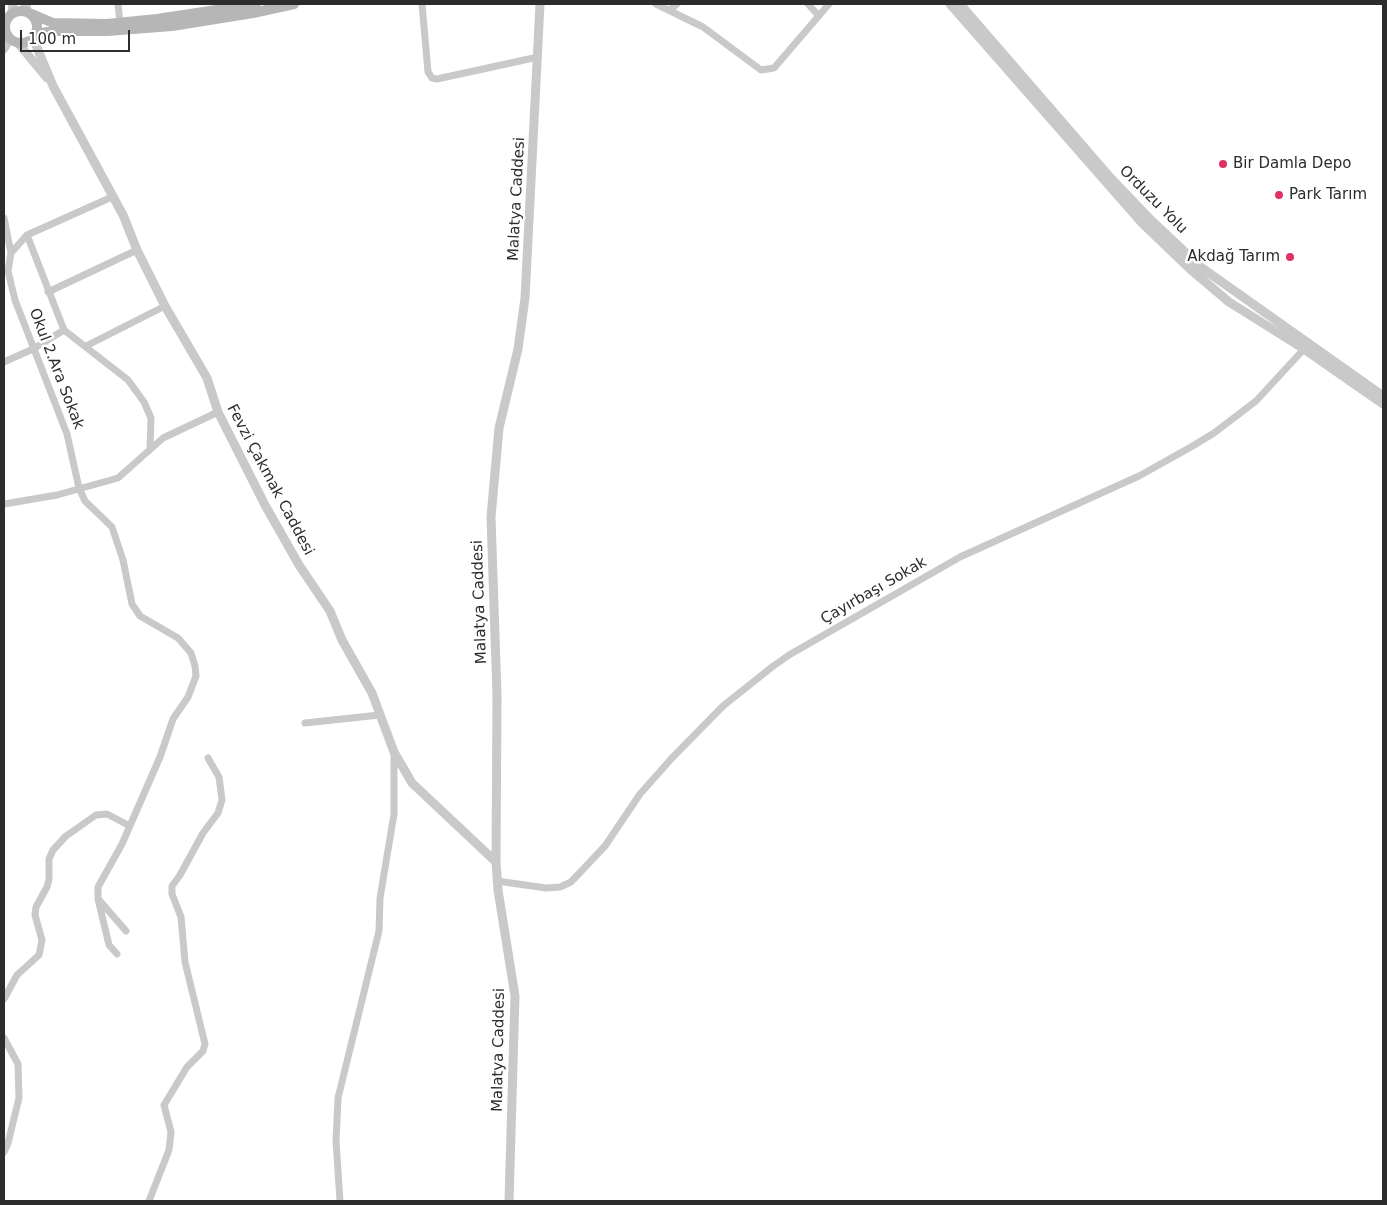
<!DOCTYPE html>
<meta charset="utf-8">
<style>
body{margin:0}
#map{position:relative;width:1387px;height:1205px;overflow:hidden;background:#fff;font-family:"DejaVu Sans",sans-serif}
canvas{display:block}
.frame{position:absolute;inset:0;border:5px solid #2c2c2c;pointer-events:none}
.scale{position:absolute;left:20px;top:30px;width:110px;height:22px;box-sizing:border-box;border:2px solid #2c2c2c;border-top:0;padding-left:6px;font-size:15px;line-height:18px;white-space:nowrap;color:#2c2c2c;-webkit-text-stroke:4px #fff;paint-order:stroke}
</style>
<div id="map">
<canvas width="1387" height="1205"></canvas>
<div class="frame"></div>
<div class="scale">100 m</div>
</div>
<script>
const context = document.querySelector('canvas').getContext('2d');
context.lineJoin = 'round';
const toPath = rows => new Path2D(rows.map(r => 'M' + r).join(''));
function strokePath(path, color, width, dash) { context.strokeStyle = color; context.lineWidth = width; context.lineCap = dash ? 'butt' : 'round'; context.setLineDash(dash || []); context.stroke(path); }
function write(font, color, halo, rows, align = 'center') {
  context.font = font + ' "DejaVu Sans",sans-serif'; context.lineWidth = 5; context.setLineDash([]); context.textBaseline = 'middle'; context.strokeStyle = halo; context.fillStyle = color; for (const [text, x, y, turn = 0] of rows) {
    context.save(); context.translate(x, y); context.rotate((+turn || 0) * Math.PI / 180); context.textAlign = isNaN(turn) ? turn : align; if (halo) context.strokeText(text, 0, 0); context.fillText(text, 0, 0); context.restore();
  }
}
const minor = toPath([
 [118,4,120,23],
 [422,4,428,72,432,78,437,79,538,57],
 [656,4,703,27,761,70,774,68,829,4],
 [808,4,819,16],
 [670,10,677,4],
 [4,50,11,39],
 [112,197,27,235,11,253,8,271,15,300,67,434,79,488,85,501,112,527,123,560,132,604,140,616,178,638,191,653,195,666,196,676,188,697,173,719,160,757,122,844,98,887,98,899,109,945,117,954],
 [4,218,11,253],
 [27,235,64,330,128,380,144,402,151,418,150,448],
 [48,292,137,250],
 [86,346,165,306],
 [4,362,33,349,64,330],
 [4,504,57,495,118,478,163,438,218,412],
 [305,723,379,715],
 [497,881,546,888,560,887,571,882,605,846,640,794,672,758,723,706,772,667,789,655,960,557,1139,476,1191,447,1214,433,1256,401,1304,349],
 [100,901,126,931],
 [4,999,17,975,39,955,42,940,35,915,36,907,47,887,49,879,49,859,53,850,66,836,96,815,107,814,128,825],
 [4,1038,18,1064,19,1098,8,1143,4,1152],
 [149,1201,169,1150,171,1132,164,1105,187,1067,203,1051,205,1044,185,962,181,917,172,894,172,886,180,875,203,833,218,813,222,800,219,777,208,758],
 [340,1201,336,1141,338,1098,379,931,380,898,394,814,394,753]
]);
const tertiary = toPath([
 [25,4,28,12],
 [950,4,1142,223,1190,269,1229,302,1304,349,1383,404],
 [960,4,1108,175,1150,219,1202,268,1383,396],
 [12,13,13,4],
 [33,38,53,86,123,215,137,250,165,306,207,378,218,412,265,505,299,565,330,611,342,640,372,693,394,752,412,783,496,862],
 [18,43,47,78],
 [509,1201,515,996,498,890,496,862,497,695,491,517,499,428,518,349,525,298,540,4]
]);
const secondary = toPath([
 '5 27a16 16 0 1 1 32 0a16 16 0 1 1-32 0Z',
 [32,14,53,23,107,24,157,19,256,4],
 [36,34,53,31,107,31,172,26,253,13,294,4]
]);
const markers = [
 [1223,164,5,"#df3162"],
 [1279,195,5,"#df3162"],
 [1290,257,5,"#df3162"]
];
const poiNames = [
 ["Bir Damla Depo",1233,164],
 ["Park Tarım",1289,195],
 ["Akdağ Tarım",1280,257,"right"]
];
const streetNames = [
 ["Malatya Caddesi",517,199,-87],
 ["Orduzu Yolu",1153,200,45],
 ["Okul 2.Ara Sokak",56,369,69],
 ["Fevzi Çakmak Caddesi",270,480,62],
 ["Çayırbaşı Sokak",874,591,-30],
 ["Malatya Caddesi",480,602,-92],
 ["Malatya Caddesi",499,1050,-89]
];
strokePath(minor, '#c9c9c9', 7);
strokePath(tertiary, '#c9c9c9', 9);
strokePath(secondary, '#b6b6b6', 10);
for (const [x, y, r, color] of markers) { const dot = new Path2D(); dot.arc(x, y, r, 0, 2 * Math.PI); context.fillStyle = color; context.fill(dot); strokePath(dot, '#fff', 2); }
write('15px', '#2c2c2c', '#fff', poiNames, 'left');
write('15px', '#2c2c2c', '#fff', streetNames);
</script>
